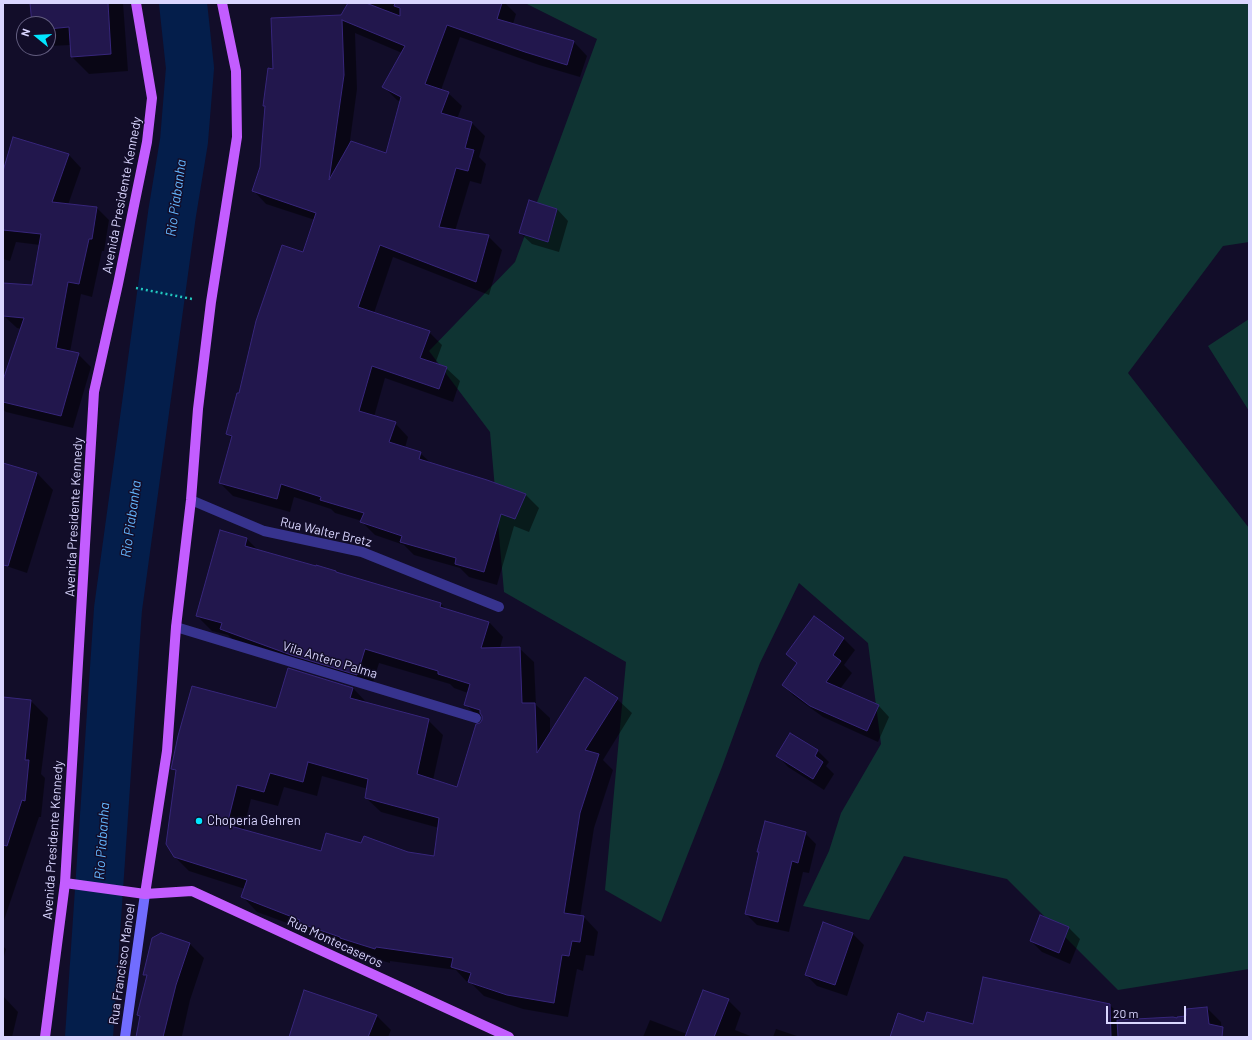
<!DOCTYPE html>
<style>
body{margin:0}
#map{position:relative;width:1252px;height:1040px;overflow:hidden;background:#120d29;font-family:Barlow,sans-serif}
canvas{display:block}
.frame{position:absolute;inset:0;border:4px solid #dad6ff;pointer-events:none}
.north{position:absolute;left:16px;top:16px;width:40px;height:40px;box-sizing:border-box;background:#120d29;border:1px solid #625d7f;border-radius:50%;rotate:288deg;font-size:11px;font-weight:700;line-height:16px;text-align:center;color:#dad6ff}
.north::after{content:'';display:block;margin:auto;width:14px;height:18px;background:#02e5ff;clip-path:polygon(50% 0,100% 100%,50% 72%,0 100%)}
.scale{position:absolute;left:1106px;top:1006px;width:80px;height:18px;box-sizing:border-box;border:2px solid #dad6ff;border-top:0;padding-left:5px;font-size:12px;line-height:14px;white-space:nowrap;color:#dad6ff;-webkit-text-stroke:3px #120d29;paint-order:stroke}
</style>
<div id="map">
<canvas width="1252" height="1040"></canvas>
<div class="frame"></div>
<div class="north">N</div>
<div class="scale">20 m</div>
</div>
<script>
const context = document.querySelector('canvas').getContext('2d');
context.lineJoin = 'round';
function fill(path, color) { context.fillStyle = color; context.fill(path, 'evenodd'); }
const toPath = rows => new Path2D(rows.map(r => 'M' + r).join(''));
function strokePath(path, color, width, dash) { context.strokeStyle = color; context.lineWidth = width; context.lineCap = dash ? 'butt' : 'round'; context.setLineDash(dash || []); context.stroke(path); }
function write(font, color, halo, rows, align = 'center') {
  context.font = font + ' Barlow,sans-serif'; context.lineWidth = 3; context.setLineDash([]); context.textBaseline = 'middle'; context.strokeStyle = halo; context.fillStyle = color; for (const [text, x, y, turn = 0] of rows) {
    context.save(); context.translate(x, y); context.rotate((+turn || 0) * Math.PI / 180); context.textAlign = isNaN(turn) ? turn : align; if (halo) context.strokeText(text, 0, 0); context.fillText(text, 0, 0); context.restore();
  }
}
const green = toPath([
 [525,3,1249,3,1249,242,1223,246,1128,373,1249,528,1249,969,1118,990,1007,879,904,856,869,920,803,906,829,851,841,813,881,744,868,643,799,583,760,663,722,767,661,922,605,890,626,662,504,592,490,432,429,351,515,262,597,39],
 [1249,319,1249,411,1208,346]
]);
const shadow = toPath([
 [31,3,123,3,128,71,89,74,72,57,71,45,50,46,48,45,48,24,33,24],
 [363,3,505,3,516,14,513,24,574,42,587,56,580,77,539,65,460,37,441,90,448,93,462,106,457,119,472,123,485,136,479,157,486,164,481,184,470,181,455,231,488,236,502,250,489,295,393,257,374,313,429,332,442,345,435,364,446,368,460,381,453,402,385,378,374,417,395,423,408,437,405,448,420,453,432,464,525,494,539,508,529,532,514,526,497,585,469,577,460,568,414,555,404,545,375,535,362,522,362,521,335,513,331,509,294,497,290,512,233,496,220,483,232,439,227,433,240,394,304,253,315,220,266,204,253,190,261,167,266,108,264,106,274,70,272,19,363,15],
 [355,33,402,53,383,86,397,100,400,102,386,154,349,148,357,89],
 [13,138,69,155,81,168,68,205,97,208,109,220,104,251,102,251,92,297,81,294,70,352,78,354,91,367,73,428,6,412,3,409,3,374,6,375,22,329,17,328,4,316,33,286,40,245,16,242,10,261,3,259,3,174],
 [530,201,557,209,568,221,559,252,532,244,520,233],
 [3,464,37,473,53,490,27,573,3,565],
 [247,539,258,550,336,571,338,574,441,604,447,610,489,622,503,637,500,648,519,648,534,662,536,705,550,718,550,734,617,699,632,713,603,760,613,770,594,828,580,917,584,917,598,932,594,956,586,955,583,971,577,969,568,1017,523,1009,484,996,471,983,467,982,456,970,390,961,390,963,355,953,352,950,315,938,309,931,257,912,243,897,245,889,189,871,174,856,177,773,172,768,276,709,353,688,367,703,428,720,443,735,433,780,457,788,482,720,480,719,465,704,468,693,454,688,450,684,379,663,371,689,236,643,228,635,212,631,197,616],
 [322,776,368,789,366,798,381,812,439,828,435,857,362,845,322,852,243,831,251,799,278,806,284,787,317,796],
 [814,617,844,639,855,650,844,665,852,673,840,689,878,705,889,717,878,742,823,717,794,696,783,685,798,665,787,654],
 [3,698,31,701,48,718,41,774,45,778,41,817,39,817,3,923],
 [790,734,818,751,829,762,826,766,834,774,824,790,788,767,777,755],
 [805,833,816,844,809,873,803,872,789,932,757,925,746,914,760,854,758,852],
 [1041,916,1069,928,1080,939,1070,964,1042,952,1031,941],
 [853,934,864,945,847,996,817,986,806,975],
 [190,944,204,958,190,1000,182,1036,186,1037,137,1037,141,1018,138,1015,147,977,145,975],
 [3,946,6,949,3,960],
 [3,996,18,1012,12,1037,3,1037],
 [728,1000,741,1013,735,1030,753,1037,643,1037,650,1020,687,1034],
 [1110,1005,1124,1019,1124,1020,1177,1019,1188,1017,1207,1008,1221,1022,1222,1037,981,1037],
 [376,1015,391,1030,388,1037,290,1037],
 [776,1029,800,1037,773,1037]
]);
const river = toPath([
 [89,1037,118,609,172,214,184,141,190,68,183,3]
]);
const building = toPath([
 [30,3,108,3,111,54,71,57,69,27,48,29,48,24,32,24,30,3],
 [348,3,366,3,400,16,400,8,394,6,395,3,502,3,497,19,574,41,567,65,525,52,447,25,425,84,449,92,441,113,472,122,465,148,474,150,468,171,456,168,439,227,489,235,476,282,380,245,358,307,430,331,420,358,447,367,439,389,372,366,359,411,396,422,389,442,421,452,419,459,487,480,526,494,515,519,501,514,484,572,455,564,456,558,400,542,402,536,360,522,364,513,320,500,321,497,281,484,277,499,219,483,232,436,226,434,237,393,239,393,256,321,282,245,303,252,316,213,252,191,260,167,265,106,263,106,268,68,273,69,271,18,341,15,348,3],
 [342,20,405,46,382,87,401,97,386,153,351,141,329,180,344,75,342,20],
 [13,137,69,154,52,202,97,207,92,239,89,239,79,284,68,282,56,348,79,353,61,416,3,402,3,380,24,318,3,316,3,283,32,285,41,234,3,230,3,171,13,137],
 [529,200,557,209,548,242,519,233,529,200],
 [3,463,37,473,8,566,3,565,3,463],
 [220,530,247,538,245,546,316,566,316,565,336,571,336,572,441,603,440,607,489,622,481,648,520,647,522,703,535,703,537,753,585,677,618,698,585,750,599,754,580,813,564,913,584,916,580,942,572,941,569,956,562,955,554,1003,507,995,468,982,471,973,451,967,453,958,376,947,375,949,340,938,340,937,299,923,300,920,241,897,247,880,174,857,166,844,176,770,171,769,178,736,192,686,276,708,288,668,353,688,350,698,429,719,417,774,457,787,476,724,480,723,482,720,482,716,480,713,480,710,464,705,470,684,438,674,438,671,365,649,357,675,291,655,220,629,222,623,196,616,220,530],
 [308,762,368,779,365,798,439,818,434,856,408,852,364,836,361,843,326,833,321,851,227,825,237,785,264,792,270,773,303,782,308,762],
 [814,616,844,638,833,655,841,661,826,682,879,705,867,731,810,706,782,685,797,663,786,654,814,616],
 [3,697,31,700,25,760,29,760,25,801,22,800,7,846,3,845,3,697],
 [790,733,818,750,815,756,823,762,813,779,776,756,790,733],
 [765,821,806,832,798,863,792,861,778,922,745,914,759,852,757,852,765,821],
 [1040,915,1069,927,1059,953,1030,941,1040,915],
 [823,922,853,933,835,985,805,975,823,922],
 [161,933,190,943,176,985,163,1037,136,1037,140,1016,137,1015,147,975,143,975,152,938,161,933],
 [983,977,1110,1004,1111,1037,890,1037,898,1013,924,1022,927,1012,973,1024,983,977],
 [304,990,377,1015,368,1037,289,1037,304,990],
 [703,990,729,999,714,1037,685,1037,703,990],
 [1207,1007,1209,1024,1223,1027,1222,1037,1118,1037,1117,1020,1173,1017,1177,1018,1177,1017,1186,1016,1186,1009,1207,1007]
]);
const path = toPath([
 [136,288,192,299]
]);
const service = toPath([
 [176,627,476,718]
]);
const minor = toPath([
 [191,500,264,531,362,552,499,607]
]);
const secondary = toPath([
 [125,1037,145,894]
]);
const primary = toPath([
 [65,883,145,894,192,891,509,1037],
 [145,894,167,751,176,627,191,500,198,409,211,302,237,137,236,71,222,3],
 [45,1037,65,883,94,392,118,284,147,142,152,98,136,3]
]);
const markers = [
 [199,821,4,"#02e5ff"]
];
const streetNames = [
 ["Avenida Presidente Kennedy",122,195,-79],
 ["Avenida Presidente Kennedy",74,517,-87],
 ["Rua Walter Bretz",326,532,13],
 ["Vila Antero Palma",330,660,17],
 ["Avenida Presidente Kennedy",53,840,-86],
 ["Rua Montecaseros",335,942,25],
 ["Rua Francisco Manoel",122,964,-82]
];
const poiNames = [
 ["Choperia Gehren",207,821]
];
const waterNames = [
 ["Rio Piabanha",176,198,-82],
 ["Rio Piabanha",131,519,-82],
 ["Rio Piabanha",102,841,-86]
];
fill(green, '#0f3433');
fill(shadow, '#0007');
strokePath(river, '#041e4b', 48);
fill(building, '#22174d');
strokePath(building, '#37267b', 1);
strokePath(path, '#22c7be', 2.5, [2, 3]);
strokePath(service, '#37338e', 10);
strokePath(minor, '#37338e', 10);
strokePath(secondary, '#716dff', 10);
strokePath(primary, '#c35dff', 10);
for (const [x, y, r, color] of markers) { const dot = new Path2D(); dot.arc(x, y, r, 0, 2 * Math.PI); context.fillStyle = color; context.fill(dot); strokePath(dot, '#120d29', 1.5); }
write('13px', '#dad6ff', '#120d29', streetNames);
write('13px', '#dad6ff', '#120d29', poiNames, 'left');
write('italic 14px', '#64b7ff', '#120d29', waterNames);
</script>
